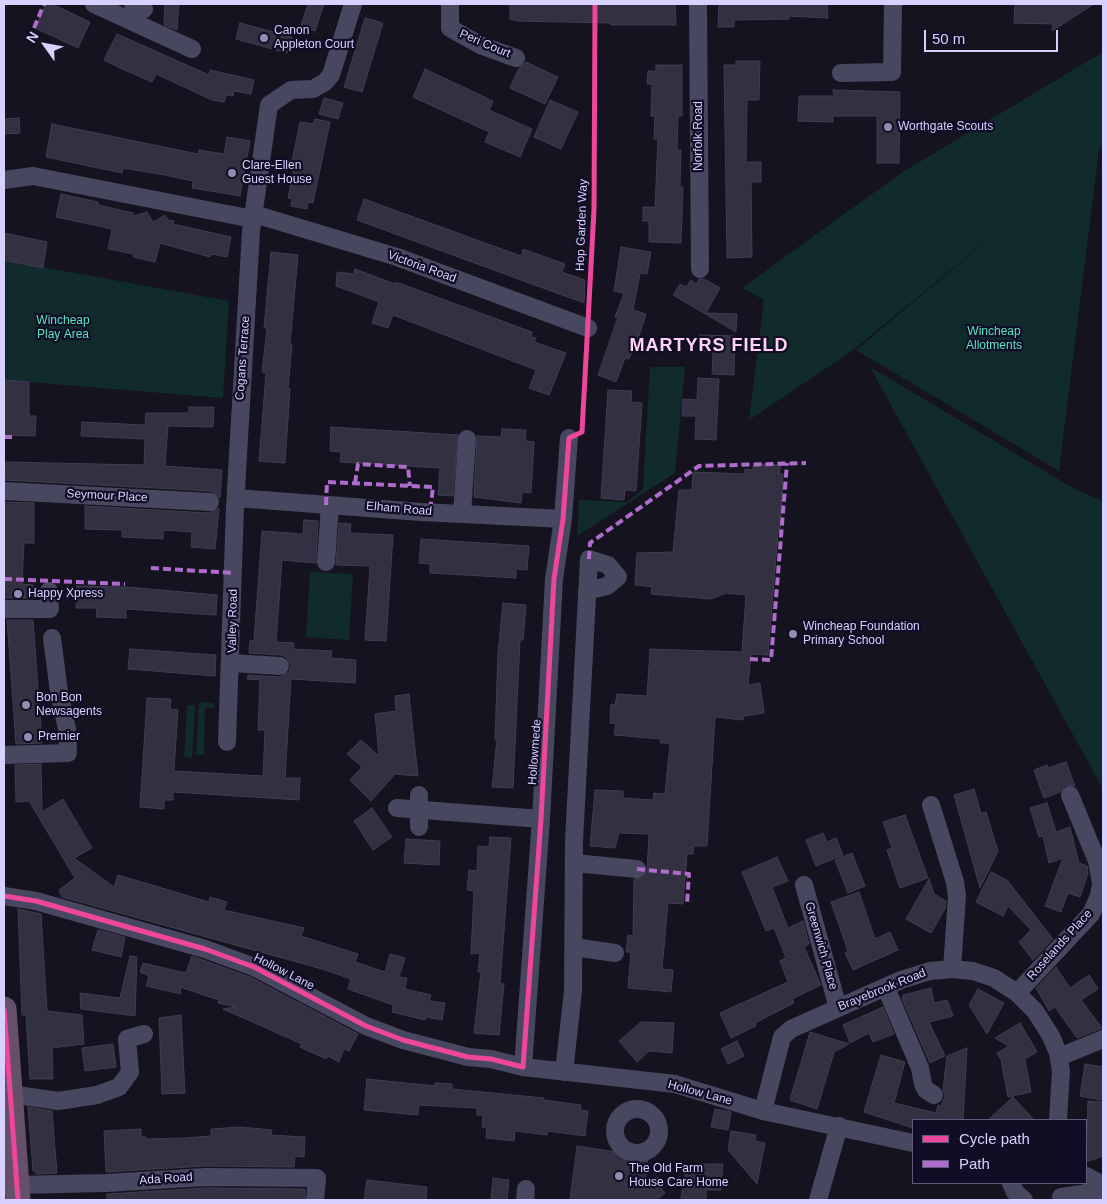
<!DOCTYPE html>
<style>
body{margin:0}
#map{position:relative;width:1107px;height:1204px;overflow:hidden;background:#14131f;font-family:Helvetica,sans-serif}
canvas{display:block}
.frame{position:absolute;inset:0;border:5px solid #d6d1ff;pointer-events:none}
.legend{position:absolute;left:912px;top:1119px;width:175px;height:65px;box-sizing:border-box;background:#110d25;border:1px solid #605b7c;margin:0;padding:6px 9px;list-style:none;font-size:15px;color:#d6d1ff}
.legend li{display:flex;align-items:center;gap:10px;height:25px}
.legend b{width:25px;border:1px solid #605b7c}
.north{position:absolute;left:20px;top:20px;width:50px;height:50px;-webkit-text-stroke:4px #110d25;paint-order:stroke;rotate:302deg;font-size:14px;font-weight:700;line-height:20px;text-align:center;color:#d6d1ff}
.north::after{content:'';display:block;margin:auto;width:18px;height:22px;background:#d6d1ff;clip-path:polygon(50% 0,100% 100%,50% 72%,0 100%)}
.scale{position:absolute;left:924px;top:30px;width:134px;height:22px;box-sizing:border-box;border:2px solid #d6d1ff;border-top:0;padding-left:6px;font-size:15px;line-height:18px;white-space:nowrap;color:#d6d1ff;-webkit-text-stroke:4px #110d25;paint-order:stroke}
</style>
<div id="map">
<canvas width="1107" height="1204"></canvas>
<div class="frame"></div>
<ul class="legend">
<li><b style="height:6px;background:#ed469a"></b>Cycle path</li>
<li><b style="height:6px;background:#b06ccc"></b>Path</li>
</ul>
<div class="north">N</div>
<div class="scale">50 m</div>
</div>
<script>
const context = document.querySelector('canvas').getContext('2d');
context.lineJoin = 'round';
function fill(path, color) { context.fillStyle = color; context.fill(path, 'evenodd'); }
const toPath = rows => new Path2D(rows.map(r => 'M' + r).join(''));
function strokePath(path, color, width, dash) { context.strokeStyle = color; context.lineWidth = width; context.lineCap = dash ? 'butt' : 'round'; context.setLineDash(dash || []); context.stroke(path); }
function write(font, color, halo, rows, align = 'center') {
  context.font = font + ' Helvetica,sans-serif'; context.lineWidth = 4.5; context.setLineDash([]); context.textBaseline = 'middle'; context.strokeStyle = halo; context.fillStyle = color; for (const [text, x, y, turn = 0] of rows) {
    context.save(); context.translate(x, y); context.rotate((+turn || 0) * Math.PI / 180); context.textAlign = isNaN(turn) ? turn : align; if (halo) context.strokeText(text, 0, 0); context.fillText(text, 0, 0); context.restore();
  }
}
const green = toPath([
 [1103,52,1103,145,1099,149,1059,471,856,350,1007,224,852,351,749,420,764,300,742,288,901,173],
 [4,260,229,301,223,398,4,380],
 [650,367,685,367,675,473,577,536,579,500,627,502,643,489],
 [870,367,1073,488,1103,501,1103,789],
 [310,572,353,574,349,640,306,637],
 [201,702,214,703,214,708,205,708,204,755,196,755,199,703],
 [187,705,195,705,192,758,184,757]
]);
const building = toPath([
 [46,4,52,4,90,22,78,48,35,28,46,4],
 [165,4,179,4,177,30,164,25,165,4],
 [308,4,324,4,315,31,301,26,308,4],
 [510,4,675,4,676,25,611,25,611,23,518,21,510,19,510,4],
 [719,4,827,4,828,18,789,16,789,19,734,20,734,27,718,27,719,4],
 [1015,4,1094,4,1052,31,1053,24,1014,23,1015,4],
 [365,18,383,23,362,92,344,87,365,18],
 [240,23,292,37,287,53,236,39,240,23],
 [117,34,209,75,210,70,254,80,251,94,234,91,233,96,226,95,224,102,212,100,156,74,152,82,122,69,104,60,117,34],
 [736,61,760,61,759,100,747,100,746,162,761,162,761,182,751,182,752,257,727,258,724,65,736,65,736,61],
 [526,62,558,77,545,104,510,88,519,68,526,62],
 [656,65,682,65,682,116,678,116,677,150,681,150,680,187,683,187,681,243,649,242,649,221,643,221,643,207,655,207,658,139,654,139,655,116,651,116,652,84,647,84,648,71,656,71,656,65],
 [425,69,493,101,489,110,532,129,520,157,485,142,489,132,413,97,425,69],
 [833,90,900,92,899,163,877,163,877,116,833,116,833,122,798,121,799,96,834,96,833,90],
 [324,98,343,103,338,119,319,114,324,98],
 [550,100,578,112,561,149,534,137,550,100],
 [19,118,20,133,4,134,4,119,19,118],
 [315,119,330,122,313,203,308,202,307,209,291,206,292,199,288,198,294,167,291,166,300,122,313,124,315,119],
 [52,124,198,154,199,150,224,154,227,137,250,141,240,196,192,188,193,181,165,175,123,168,122,173,46,157,52,124],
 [61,194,98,202,98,205,133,213,134,216,147,212,153,222,165,215,168,220,174,221,173,224,231,237,227,257,211,254,210,257,160,243,155,262,133,257,134,254,108,249,112,229,56,217,61,194],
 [364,199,521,256,523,249,565,264,562,272,585,280,584,303,357,220,364,199],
 [4,233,47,242,43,268,4,260,4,233],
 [621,247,651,252,647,274,640,273,633,310,646,314,634,352,632,352,629,359,625,358,616,382,598,375,618,317,615,317,624,293,614,291,621,247],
 [271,252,298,255,290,344,292,344,288,389,290,389,285,463,259,461,266,373,262,372,267,328,264,328,271,252],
 [355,269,395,284,396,282,532,332,531,337,536,338,534,342,566,353,549,395,529,388,536,370,393,315,388,328,372,323,379,302,336,286,337,272,354,274,355,269],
 [699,279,704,279,720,288,706,313,737,314,736,332,673,295,680,284,686,287,691,280,697,284,699,279],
 [700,335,735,336,734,375,712,374,713,352,699,351,700,335],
 [698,378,719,379,716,440,695,439,696,416,682,416,683,399,697,400,698,378],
 [4,380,29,382,29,416,36,416,35,436,4,435,4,380],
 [608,390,632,391,631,402,642,403,636,491,625,490,624,500,601,498,608,390],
 [189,407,214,407,213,427,168,426,165,466,222,470,220,498,211,491,4,480,4,462,144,465,145,439,81,436,82,422,145,425,146,413,189,413,189,407],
 [331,427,458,435,453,496,438,495,440,468,340,462,341,452,330,451,331,427],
 [502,429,526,430,525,441,534,442,531,493,522,492,521,503,474,497,477,436,501,437,502,429],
 [761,464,781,465,779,474,783,474,780,532,778,532,768,655,751,654,748,685,760,683,764,713,744,716,743,720,715,717,707,846,694,846,693,854,687,854,683,904,668,903,662,969,673,970,671,992,628,988,631,952,626,952,628,935,633,936,634,879,642,878,647,870,649,834,619,833,615,848,590,846,595,790,623,791,623,798,653,800,654,793,665,794,670,743,660,743,661,739,614,735,616,724,610,723,611,704,615,705,617,694,647,696,650,649,742,652,746,595,726,593,711,599,651,594,652,587,635,585,637,553,673,552,679,490,692,490,693,472,744,474,745,469,753,470,753,466,761,466,761,464],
 [4,502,34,503,34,543,24,543,22,584,33,585,33,598,4,598,4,502],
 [85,506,209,513,219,508,215,549,191,547,192,532,163,530,163,539,122,537,122,530,85,529,85,506],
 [304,520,318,521,316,563,282,560,276,642,294,643,293,649,332,651,331,658,356,660,355,683,291,679,285,778,300,778,299,800,173,792,173,800,164,800,164,809,140,807,147,698,171,699,170,709,178,710,174,771,263,776,265,730,258,730,260,680,247,679,248,675,280,677,289,672,291,666,286,657,281,655,249,653,250,640,254,641,262,531,303,534,304,520],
 [339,523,351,524,350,533,393,535,386,641,365,640,370,566,336,565,339,523],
 [421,539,529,546,527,570,516,569,516,578,430,573,430,564,419,563,421,539],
 [77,586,127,587,217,595,216,615,126,609,126,618,96,617,97,608,76,608,77,586],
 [503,603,526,605,523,640,520,640,513,788,492,787,497,740,495,740,498,653,503,603],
 [7,620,33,620,42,743,16,744,7,620],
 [130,649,216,655,215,676,128,669,130,649],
 [409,694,418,776,395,774,371,801,350,780,362,767,347,754,361,740,379,756,375,714,396,711,395,696,409,694],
 [1066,762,1075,786,1066,785,1060,792,1044,798,1034,770,1047,765,1048,768,1066,762],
 [41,764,42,812,63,799,92,848,74,858,114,887,118,875,209,902,210,897,227,902,224,910,304,928,301,936,358,954,355,962,385,972,390,954,405,958,399,977,407,978,405,989,431,995,429,1001,445,1003,442,1020,426,1017,425,1020,392,1012,393,1005,348,989,351,979,322,969,62,897,59,890,75,878,29,801,16,802,15,765,41,764],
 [974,789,981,813,986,812,998,851,980,888,954,795,974,789],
 [1047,803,1056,832,1070,827,1079,863,1087,866,1088,873,1080,897,1068,893,1061,912,1045,906,1063,858,1049,863,1043,836,1039,837,1030,808,1047,803],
 [372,808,392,837,373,850,354,821,372,808],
 [905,815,928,878,900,888,887,850,892,848,883,822,905,815],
 [823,833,827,842,836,838,843,855,816,866,806,840,823,833],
 [490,837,511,838,500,984,504,984,499,1035,474,1033,481,972,478,972,480,953,471,954,474,891,467,890,469,870,477,871,478,846,489,847,490,837],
 [406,839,440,841,439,865,404,863,406,839],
 [852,853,865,886,848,893,835,860,852,853],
 [777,857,788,881,772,887,788,928,803,921,809,944,804,947,821,985,792,999,794,1003,755,1023,756,1026,731,1038,720,1013,788,982,780,961,786,958,774,928,766,931,742,872,777,857],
 [991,872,1007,880,1053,939,1033,960,1019,942,1031,930,1008,906,1003,916,976,902,991,872],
 [929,879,934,894,946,901,945,909,931,933,906,919,929,879],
 [859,892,875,939,890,932,898,950,853,970,845,953,848,951,831,902,859,892],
 [18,909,41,914,47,1011,82,1015,84,1044,52,1048,53,1079,30,1079,26,1015,22,1015,18,909],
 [98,930,125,937,121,957,92,950,98,930],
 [130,956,137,957,135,1016,81,1009,80,993,120,998,130,956],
 [192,956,250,977,358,1034,349,1051,344,1049,339,1062,328,1056,326,1059,300,1047,302,1044,223,1009,236,1007,218,1003,219,1000,180,987,181,994,146,986,149,976,140,972,143,963,186,973,192,956],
 [1056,967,1070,988,1089,975,1098,989,1081,1000,1102,1028,1077,1038,1055,1007,1049,1011,1036,988,1056,967],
 [931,988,934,1003,947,1000,953,1016,929,1022,945,1056,930,1063,902,999,903,995,931,988],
 [978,989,1004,1003,987,1034,969,1005,978,989],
 [883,1007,894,1034,873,1042,869,1033,850,1043,843,1025,883,1007],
 [181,1015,185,1093,162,1094,159,1018,181,1015],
 [641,1022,674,1023,672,1053,649,1051,637,1062,619,1041,641,1022],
 [1020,1023,1037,1052,1025,1059,1031,1092,1008,1097,1001,1060,997,1053,1009,1046,995,1038,1020,1023],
 [810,1032,849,1044,834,1052,817,1109,790,1100,810,1032],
 [737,1041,744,1056,728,1064,721,1049,737,1041],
 [113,1044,116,1067,85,1071,82,1048,113,1044],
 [967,1048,963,1120,913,1120,913,1128,864,1112,881,1055,905,1062,894,1103,936,1113,938,1105,941,1106,945,1096,943,1089,947,1056,967,1048],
 [1085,1064,1103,1067,1101,1100,1080,1096,1085,1064],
 [367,1079,435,1086,435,1083,452,1084,452,1089,544,1098,544,1100,581,1105,580,1110,588,1111,585,1136,548,1131,547,1135,515,1131,514,1141,486,1138,487,1128,482,1127,483,1115,477,1115,477,1108,419,1105,418,1115,364,1110,367,1079],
 [1013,1097,1034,1120,988,1120,1013,1097],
 [1088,1101,1103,1102,1103,1156,1086,1162,1088,1101],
 [28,1107,52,1111,57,1173,36,1174,36,1171,33,1171,28,1107],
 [715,1109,731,1112,728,1130,711,1127,715,1109],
 [240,1127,272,1130,271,1135,305,1137,304,1157,295,1156,294,1167,205,1166,106,1172,104,1131,141,1129,141,1137,146,1137,147,1139,185,1138,211,1136,211,1129,240,1127],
 [731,1131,756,1135,755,1141,765,1143,757,1184,728,1150,731,1131],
 [577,1146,648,1157,645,1181,657,1183,665,1193,656,1200,570,1200,577,1146],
 [696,1164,723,1164,721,1190,706,1190,706,1200,686,1200,686,1198,681,1198,685,1174,696,1164],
 [493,1178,509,1180,507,1200,491,1200,493,1178],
 [367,1180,427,1187,426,1200,364,1200,367,1180],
 [206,1188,305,1189,305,1200,107,1200,107,1194,206,1188]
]);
const minor = toPath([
 [94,4,192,49],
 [133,4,144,9],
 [450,4,450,28,480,45,516,58],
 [698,4,700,269],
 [841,73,892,72,893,4],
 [4,180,33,176,253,219],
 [254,214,397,257,588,328],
 [4,491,210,502],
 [236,498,421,512,563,519],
 [462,514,467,439],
 [326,562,330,505],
 [4,609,50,609,49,591],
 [232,663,280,666],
 [227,742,235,507,251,231,269,105,291,90,313,89,325,82,331,75,353,4],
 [4,755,68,753,67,729,59,692,52,638],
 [931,805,955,882,957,896,952,969],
 [397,808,541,819],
 [419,827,419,795],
 [574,863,637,869],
 [804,885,838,1008],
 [4,896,36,901,205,949,254,967,366,1026,403,1040,468,1057,491,1059,523,1067,675,1084,763,1111,913,1143],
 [574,947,615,953],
 [886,988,920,1068,923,1084,926,1090,934,1095],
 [1017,993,1091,914,1099,896,1101,883,1097,861,1070,795],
 [1059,1057,1103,1039],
 [523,1067,541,819,554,579,563,519,569,438],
 [564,1072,573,991,574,841,589,559,608,565,618,577,607,586,587,591],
 [10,1094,58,1101,97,1095,119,1087,130,1072,127,1039,144,1034],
 '615 1131a22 22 0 1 1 44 0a22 22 0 1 1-44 0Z',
 [763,1111,782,1037,791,1029,901,980,930,971,952,969,973,971,994,978,1017,993,1035,1011,1051,1036,1058,1053,1061,1071,1058,1120],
 [1086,1176,1103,1185],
 [1011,1183,1015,1192,1024,1200],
 [16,1185,106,1183,206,1177,317,1178,315,1200],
 [1061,1197,1103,1191],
 [525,1200,526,1189],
 [818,1200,839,1126]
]);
const highway = toPath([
 [4,1009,18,1200]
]);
const quiet = toPath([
 [34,28,44,4],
 [4,437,15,437],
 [355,483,358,464,408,467,410,486],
 [326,505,327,482,433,487,430,512],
 [589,559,590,543,699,466,806,463],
 [151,568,234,573],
 [4,579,125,584],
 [750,659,771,660,787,463],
 [637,869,689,874,687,904]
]);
const cycleway = toPath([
 [4,896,36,901,205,949,254,967,366,1026,403,1040,468,1057,491,1059,523,1067,541,819,554,579,563,519,569,438,582,432,594,210,595,4],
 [4,1009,18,1200]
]);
const markers = [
 [264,38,5,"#928eb1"],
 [888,127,5,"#928eb1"],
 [232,173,5,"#928eb1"],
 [18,594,5,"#928eb1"],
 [793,634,5,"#928eb1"],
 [26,705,5,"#928eb1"],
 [28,737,5,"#928eb1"],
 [619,1176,5,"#928eb1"]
];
const poiNames = [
 ["Canon",274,31],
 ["Appleton Court",274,45],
 ["Worthgate Scouts",898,127],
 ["Clare-Ellen",242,166],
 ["Guest House",242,180],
 ["Happy Xpress",28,594],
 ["Wincheap Foundation",803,627],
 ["Primary School",803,641],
 ["Bon Bon",36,698],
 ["Newsagents",36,712],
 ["Premier",38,737],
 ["The Old Farm",629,1169],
 ["House Care Home",629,1183]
];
const streetNames = [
 ["Peri Court",485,44,23],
 ["Norfolk Road",699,136,-90],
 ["Hop Garden Way",582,225,-88],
 ["Victoria Road",422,267,20],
 ["Cogans Terrace",243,358,-86],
 ["Seymour Place",107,496,3],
 ["Elham Road",399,509,5],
 ["Valley Road",233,621,-89],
 ["Hollowmede",535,752,-86],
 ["Roselands Place",1060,945,-48],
 ["Greenwich Place",821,946,74],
 ["Hollow Lane",284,972,27],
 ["Brayebrook Road",882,990,-22],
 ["Hollow Lane",700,1093,15],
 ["Ada Road",166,1179,-4]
];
const parkNames = [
 ["Wincheap",63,321],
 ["Play Area",63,335],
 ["Wincheap",994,332],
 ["Allotments",994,346]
];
const districtNames = [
 ["MARTYRS FIELD",709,346]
];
fill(green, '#112b2c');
fill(building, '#323041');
strokePath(building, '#413c54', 1);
strokePath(minor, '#484760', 18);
strokePath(highway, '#654f69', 25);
strokePath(quiet, '#b06ccc', 4, [8, 4]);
strokePath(cycleway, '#ed469a', 5);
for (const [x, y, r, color] of markers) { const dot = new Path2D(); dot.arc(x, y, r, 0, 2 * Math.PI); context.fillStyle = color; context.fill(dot); strokePath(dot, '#110d25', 2); }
write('12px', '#d6d1ff', '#110d25', poiNames, 'left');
write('12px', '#d6d1ff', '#110d25', streetNames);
write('12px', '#56e5c1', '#110d25', parkNames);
context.letterSpacing = '1px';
write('bold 18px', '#ffd3ef', '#110d25', districtNames);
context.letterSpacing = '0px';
</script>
